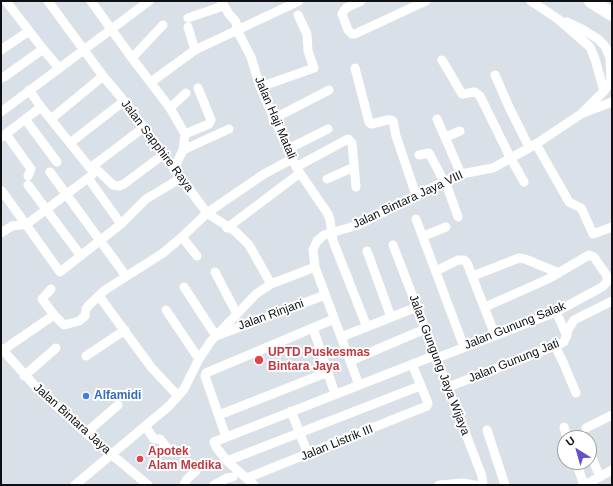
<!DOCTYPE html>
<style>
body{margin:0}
#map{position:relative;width:613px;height:486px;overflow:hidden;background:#dae0e7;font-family:Arial,sans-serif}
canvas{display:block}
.frame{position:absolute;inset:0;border:2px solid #0e1013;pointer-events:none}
.north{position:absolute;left:557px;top:430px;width:40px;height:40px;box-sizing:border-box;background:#fff;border:1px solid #9f9fa1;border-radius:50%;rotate:323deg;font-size:11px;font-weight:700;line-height:16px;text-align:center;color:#0e1013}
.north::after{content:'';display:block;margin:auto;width:14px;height:18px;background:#6251ca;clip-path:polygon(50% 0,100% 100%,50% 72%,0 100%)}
</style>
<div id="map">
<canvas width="613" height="486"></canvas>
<div class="frame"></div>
<div class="north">U</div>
</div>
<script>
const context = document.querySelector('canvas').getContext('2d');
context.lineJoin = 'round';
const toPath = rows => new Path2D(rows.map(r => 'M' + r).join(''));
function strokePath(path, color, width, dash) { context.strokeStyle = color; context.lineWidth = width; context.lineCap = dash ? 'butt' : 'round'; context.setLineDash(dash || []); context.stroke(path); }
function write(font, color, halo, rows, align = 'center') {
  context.font = font + ' Arial,sans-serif'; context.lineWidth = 4; context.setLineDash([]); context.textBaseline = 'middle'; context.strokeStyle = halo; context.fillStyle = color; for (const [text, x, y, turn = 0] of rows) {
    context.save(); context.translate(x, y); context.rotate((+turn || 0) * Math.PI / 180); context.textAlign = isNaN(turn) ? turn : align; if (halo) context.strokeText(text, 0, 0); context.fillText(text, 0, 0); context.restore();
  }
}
const minor = toPath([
 [6,1,43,49,59,68],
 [48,1,103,76,124,101,207,213,236,232,249,245,271,284],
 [91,1,132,58,170,108,185,134,183,150,174,169],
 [221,1,229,14,236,22,237,30,251,57,260,87,292,159,300,173,328,214,330,220,333,241,367,327],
 [361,1,346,8,342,14,348,30,352,34,355,34,426,1],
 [531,1,558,19,590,47,595,59,604,91],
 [188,18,223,6],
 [567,22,582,29,598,39,603,44,606,48,610,58,611,81],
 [188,27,195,50,299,1],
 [1,50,29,31],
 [132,58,163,25],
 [442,60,462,94,475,92,480,96,509,155,524,182],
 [355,68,369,122,371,124,388,120,391,120,393,121,396,136,416,195],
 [495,75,509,107,529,147],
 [1,78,4,77,43,49],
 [151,82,195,50],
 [260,87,314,68,308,51,307,34,298,15],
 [29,90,41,107,90,168,143,128],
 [170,108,186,93],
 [1,112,149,1],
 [583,113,612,102],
 [25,119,57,162],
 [51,119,103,76],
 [273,119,329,90],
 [437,119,461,174],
 [6,134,31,169,28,176],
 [185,134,209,124,211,120,198,88],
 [2,137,41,107],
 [446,137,460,131],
 [70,143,124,101],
 [536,144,569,202,581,208,583,212,593,234,612,227],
 [288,149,328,129],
 [183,150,229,129],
 [419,155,429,153,448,189,458,217],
 [93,166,113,185,119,186,124,184,164,154],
 [296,167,348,139,352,143,356,187],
 [50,172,126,276],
 [88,178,121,224],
 [327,179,354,167],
 [28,185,81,256],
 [2,191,60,272,121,224,146,199,181,178],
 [416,219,464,347],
 [227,228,300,173],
 [1,233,12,226,27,224,92,175],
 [424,236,446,227],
 [182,237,197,256],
 [393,245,482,476,483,485],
 [367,251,391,317],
 [436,271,458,260,464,260,467,263,495,335],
 [215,272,237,314],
 [473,276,519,258,525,259,559,273],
 [184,287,216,336,325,295],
 [51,289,42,299,54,315],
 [99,296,151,367,178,396],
 [166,310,199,359],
 [556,312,567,336],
 [313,328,335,394],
 [341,337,417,307],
 [555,346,563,362,576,393],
 [1,348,35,386,86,433,148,485],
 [3,350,54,315,64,325,79,321,85,316,86,309,89,305,105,290,163,253,182,237,207,213,264,174,292,159],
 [86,356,125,330],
 [437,358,556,312,602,287,607,282,607,276,594,257,589,255,548,279,485,307],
 [350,361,425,329],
 [24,376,56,348],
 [359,385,315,267,313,250,317,241,324,235,358,225,416,195,461,174,493,168,536,144,581,114,604,91,612,80],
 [448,387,555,346,564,342,569,328,574,320,612,301],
 [291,411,308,454],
 [219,415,328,372],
 [145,426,154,439,160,439,168,449],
 [564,427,567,438],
 [586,428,612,415],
 [487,430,505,485],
 [86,433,118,405],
 [226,437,205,376,206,373,334,319],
 [589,451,600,477],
 [227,461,420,386],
 [576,462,584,485],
 [247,478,427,406,428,403,412,364],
 [75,485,169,406,178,396,184,389,199,359,211,341,256,294,271,284,315,267],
 [184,485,187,479,196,471],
 [214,485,227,478,233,477],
 [254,485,227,461,216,447,214,442,436,355],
 [439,485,463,483,475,485],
 [585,485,612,470]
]);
const highway = toPath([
 [591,1,612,14]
]);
const markers = [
 [259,360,5,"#e0444e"],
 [86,396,4,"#3f7fe0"],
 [140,459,4,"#e0444e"]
];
const streetNames = [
 ["Jalan Haji Matali",275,118,67],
 ["Jalan Sapphire Raya",157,146,53],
 ["Jalan Bintara Jaya VIII",408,200,-25],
 ["Jalan Rinjani",271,315,-20],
 ["Jalan Gunung Salak",515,326,-22],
 ["Jalan Gunung Jati",514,361,-22],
 ["Jalan Gungung Jaya Wijaya",439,365,69],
 ["Jalan Bintara Jaya",72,419,42],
 ["Jalan Listrik III",337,443,-22]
];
const healthNames = [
 ["UPTD Puskesmas",268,353],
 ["Bintara Jaya",268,367],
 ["Apotek",148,452],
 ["Alam Medika",148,466]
];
const shopNames = [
 ["Alfamidi",94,396]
];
strokePath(minor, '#fff', 9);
strokePath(highway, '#fff', 14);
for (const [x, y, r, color] of markers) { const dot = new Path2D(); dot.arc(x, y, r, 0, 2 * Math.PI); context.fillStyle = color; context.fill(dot); strokePath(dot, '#fff', 1.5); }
write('12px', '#0e1013', '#fff', streetNames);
write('bold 12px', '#be3a42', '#fff', healthNames, 'left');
write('bold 12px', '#366cbe', '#fff', shopNames, 'left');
</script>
